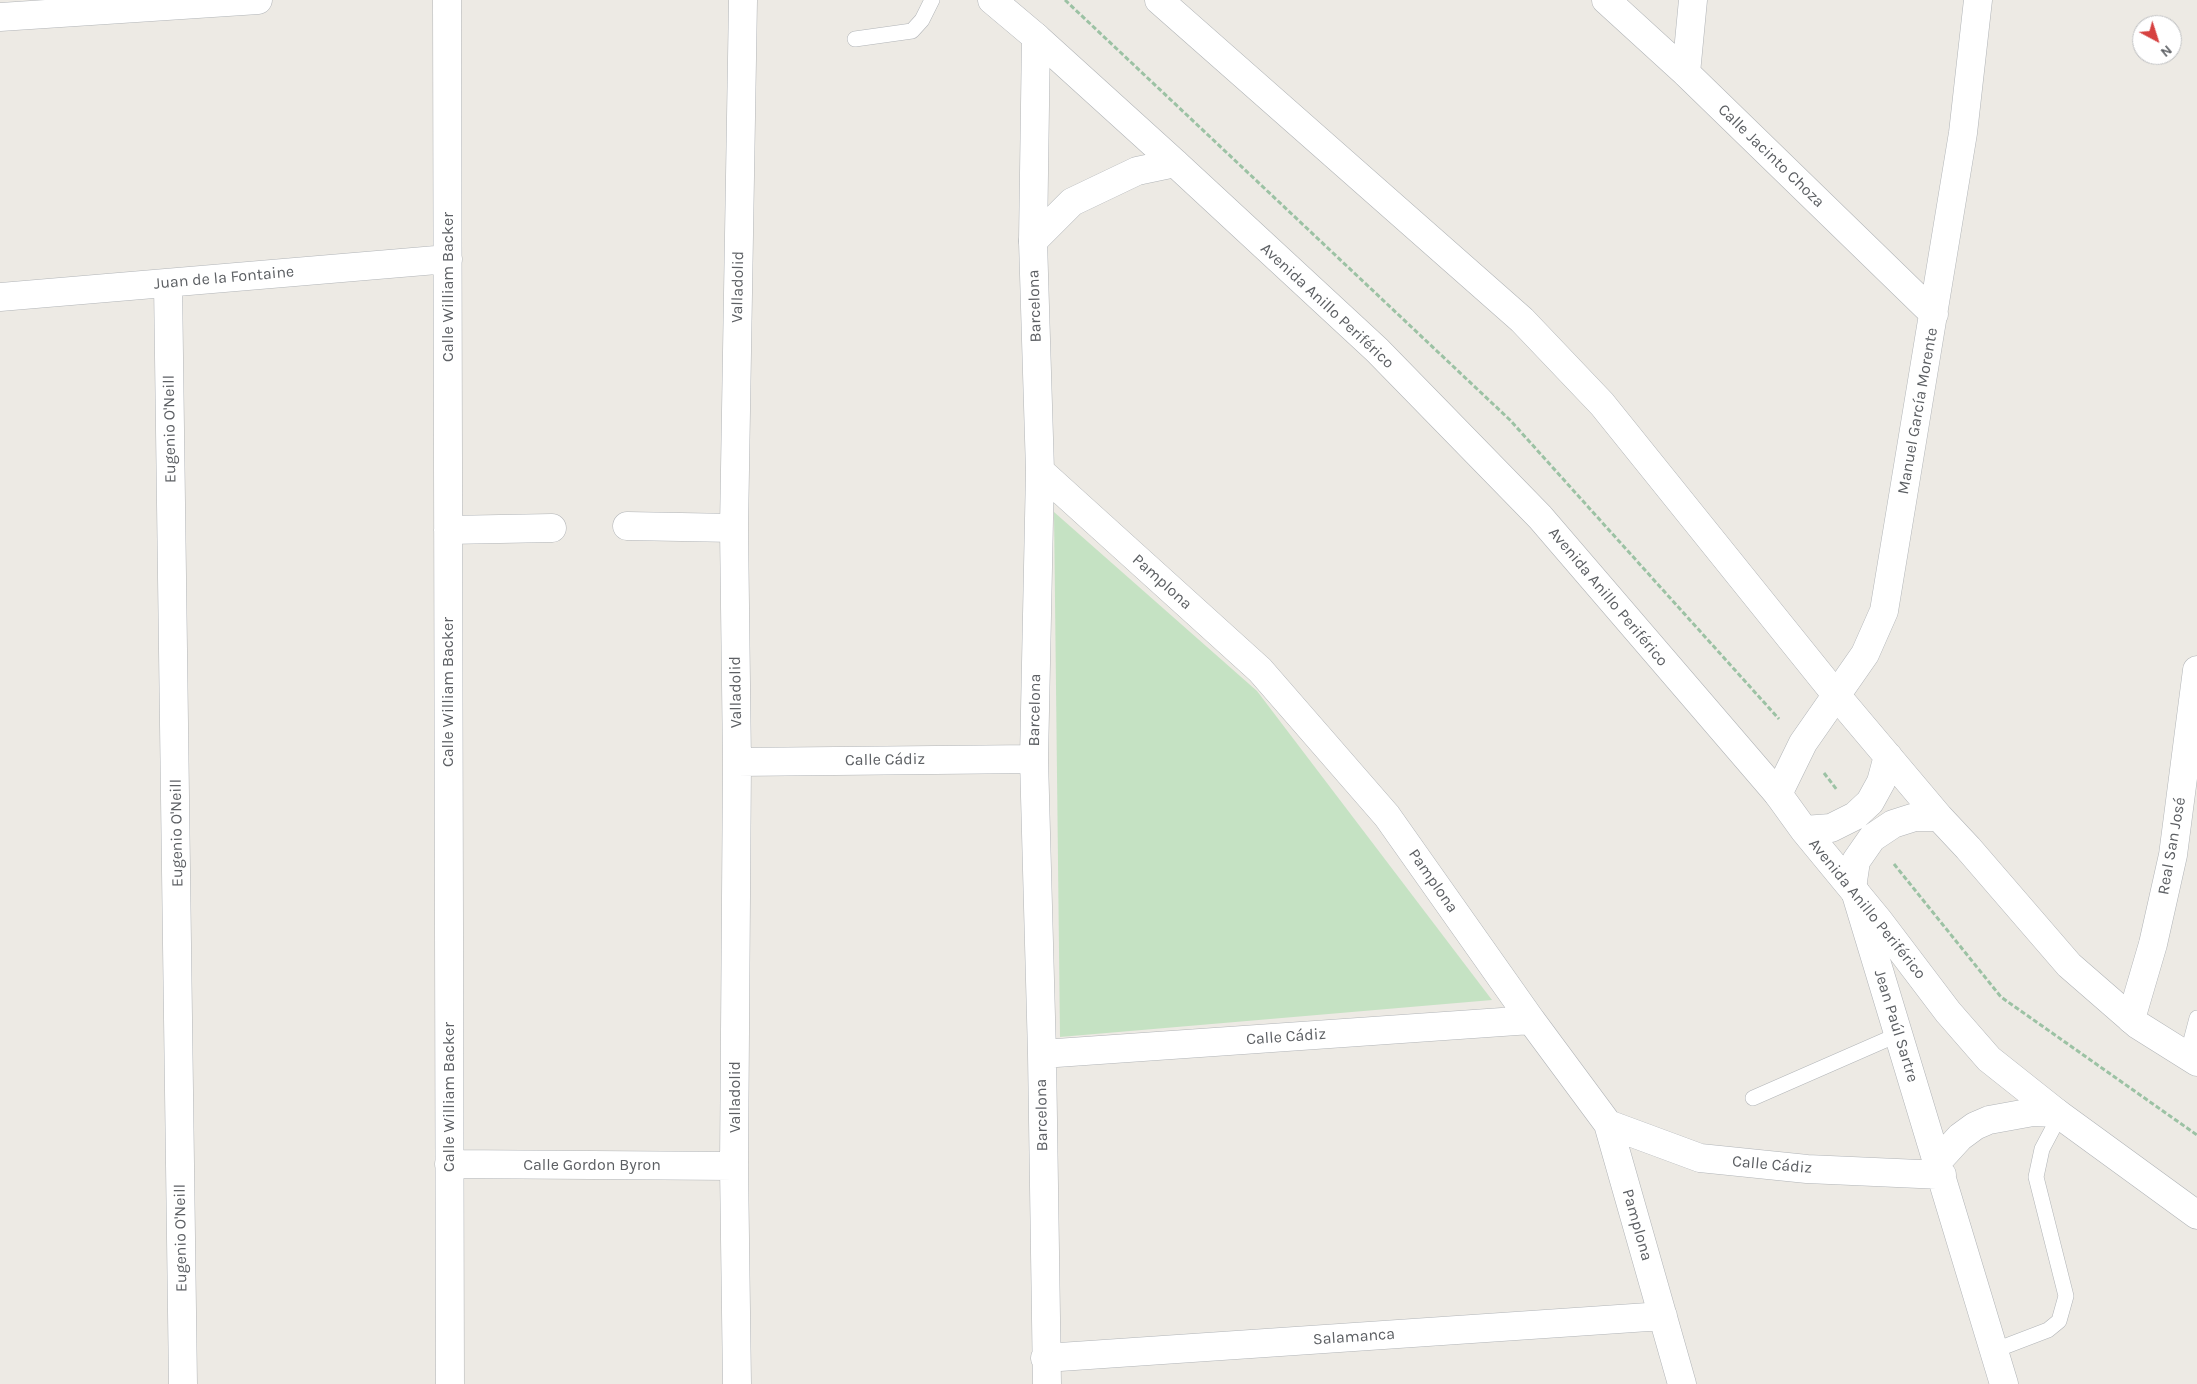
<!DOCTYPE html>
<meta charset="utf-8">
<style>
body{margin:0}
#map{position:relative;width:2197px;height:1384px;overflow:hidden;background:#edeae4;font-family:Karla,sans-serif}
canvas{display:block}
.north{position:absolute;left:2132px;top:15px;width:50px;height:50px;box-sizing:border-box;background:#fff;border:1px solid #bebfc1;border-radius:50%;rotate:140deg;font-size:14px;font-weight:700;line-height:20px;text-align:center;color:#5c5f63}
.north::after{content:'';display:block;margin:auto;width:18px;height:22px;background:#d64140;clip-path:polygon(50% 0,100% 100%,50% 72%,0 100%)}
</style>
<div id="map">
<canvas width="2197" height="1384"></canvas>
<div class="north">N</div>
</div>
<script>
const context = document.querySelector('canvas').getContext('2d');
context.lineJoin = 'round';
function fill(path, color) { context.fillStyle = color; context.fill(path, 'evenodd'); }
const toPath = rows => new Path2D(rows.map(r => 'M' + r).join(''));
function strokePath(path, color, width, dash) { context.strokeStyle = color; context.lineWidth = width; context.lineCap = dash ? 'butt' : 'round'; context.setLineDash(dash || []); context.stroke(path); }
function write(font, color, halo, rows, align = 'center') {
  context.font = font + ' Karla,sans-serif'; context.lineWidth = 4.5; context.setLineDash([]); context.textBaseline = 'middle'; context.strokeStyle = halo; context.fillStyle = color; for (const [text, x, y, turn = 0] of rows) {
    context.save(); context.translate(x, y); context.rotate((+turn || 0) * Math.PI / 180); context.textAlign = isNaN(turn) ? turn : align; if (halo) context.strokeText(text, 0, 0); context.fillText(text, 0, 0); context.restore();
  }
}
const green = toPath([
 [1054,512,1257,691,1492,1000,1060,1037]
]);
const path = toPath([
 [1065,0,1510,420,1779,719],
 [1824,773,1837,790],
 [1894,864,2001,997,2197,1135]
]);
const service = toPath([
 [855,39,912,31,922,20,932,0],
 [2187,1056,2197,1018],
 [1753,1098,1897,1035],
 [1993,1351,2048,1330,2059,1321,2066,1296,2036,1177,2042,1149,2060,1115]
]);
const minor = toPath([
 [447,0,450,1384],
 [1606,0,1686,73,1934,314],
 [0,17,258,0],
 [1036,37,1033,241,1040,471,1034,759,1042,1054,1047,1384],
 [1686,73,1693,0],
 [168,283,183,1384],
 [0,297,448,259],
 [1040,471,1260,670,1387,816,1531,1020,1608,1124,1682,1384],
 [627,526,734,528],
 [448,530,552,528],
 [737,762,1034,759],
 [1778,794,1803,743,1865,654,1884,611,1963,133,1978,0],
 [1855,891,2004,1384],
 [2131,1019,2153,944,2173,855,2197,670],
 [1042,1054,1531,1020],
 [1608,1124,1700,1158,1807,1169,1942,1175],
 [1938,1161,1960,1137,1975,1126,1989,1120,2033,1112,2057,1113],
 [449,1164,734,1166],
 [1045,1358,1663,1316],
 [737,1384,734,1166,737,762,734,528,743,0]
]);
const tertiary = toPath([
 [992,0,1036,37,1175,163,1377,350,1540,517,1778,794,1804,830,1879,921,1948,1012,1989,1059,2057,1113,2197,1215],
 [1159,0,1522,320,1602,404,1837,696,1939,817,1968,848,2069,965,2138,1025,2197,1062],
 [1033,241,1072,202,1137,171,1175,163],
 [1804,830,1831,828,1855,816,1870,802,1881,782,1888,756],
 [1852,888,1856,861,1872,838,1893,824,1915,817,1939,817]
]);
const streetNames = [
 ["Calle Jacinto Choza",1771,156,44],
 ["Juan de la Fontaine",224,278,-5],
 ["Calle William Backer",448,287,-90],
 ["Valladolid",738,287,-89],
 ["Barcelona",1035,306,-92],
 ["Avenida Anillo Periférico",1327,306,43],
 ["Manuel García Morente",1918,411,-80],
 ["Eugenio O'Neill",170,429,-91],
 ["Pamplona",1162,582,42],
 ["Avenida Anillo Periférico",1608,597,50],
 ["Calle William Backer",448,692,-90],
 ["Valladolid",736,692,-91],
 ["Barcelona",1035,710,-89],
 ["Calle Cádiz",885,760,-1],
 ["Eugenio O'Neill",177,833,-91],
 ["Real San José",2172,846,-80],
 ["Pamplona",1433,881,55],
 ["Avenida Anillo Periférico",1867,909,51],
 ["Jean Paúl Sartre",1896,1026,73],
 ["Calle Cádiz",1286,1037,-4],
 ["Calle William Backer",449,1097,-90],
 ["Valladolid",735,1097,-90],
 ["Barcelona",1042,1115,-91],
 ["Calle Gordon Byron",592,1165],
 ["Calle Cádiz",1772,1165,5],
 ["Pamplona",1637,1225,74],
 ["Eugenio O'Neill",181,1238,-91],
 ["Salamanca",1354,1337,-4]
];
fill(green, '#c5e2c3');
strokePath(service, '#b1b4b7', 16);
strokePath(minor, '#b1b4b7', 29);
strokePath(tertiary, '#b1b4b7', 29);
strokePath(path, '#9cc2a4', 3, [5, 2.5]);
strokePath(service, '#fff', 15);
strokePath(minor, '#fff', 28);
strokePath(tertiary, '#fff', 28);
write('16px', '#5c5f63', '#fff', streetNames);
</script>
